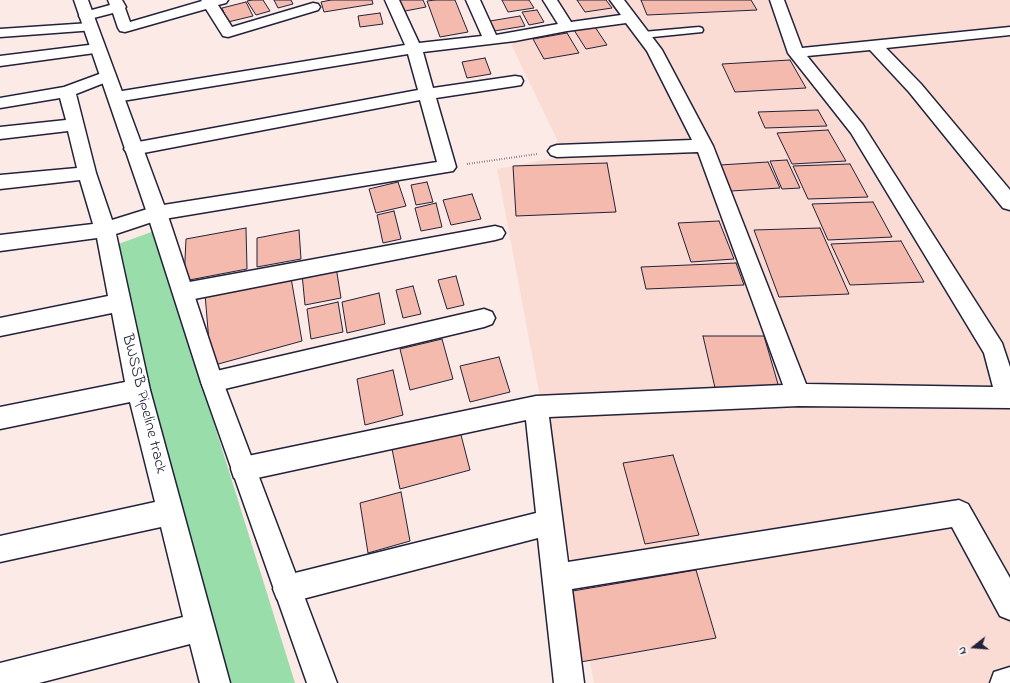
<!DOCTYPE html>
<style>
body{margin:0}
#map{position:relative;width:1010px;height:683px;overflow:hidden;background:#fceae6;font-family:"Indie Flower",sans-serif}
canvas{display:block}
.north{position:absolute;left:954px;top:627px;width:40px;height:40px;-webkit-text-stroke:3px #fff;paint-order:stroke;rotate:253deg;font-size:11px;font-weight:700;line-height:16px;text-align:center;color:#22223b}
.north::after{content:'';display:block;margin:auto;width:14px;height:18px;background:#22223b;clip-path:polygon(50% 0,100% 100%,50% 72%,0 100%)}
</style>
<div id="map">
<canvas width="1010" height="683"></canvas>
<div class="north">N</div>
</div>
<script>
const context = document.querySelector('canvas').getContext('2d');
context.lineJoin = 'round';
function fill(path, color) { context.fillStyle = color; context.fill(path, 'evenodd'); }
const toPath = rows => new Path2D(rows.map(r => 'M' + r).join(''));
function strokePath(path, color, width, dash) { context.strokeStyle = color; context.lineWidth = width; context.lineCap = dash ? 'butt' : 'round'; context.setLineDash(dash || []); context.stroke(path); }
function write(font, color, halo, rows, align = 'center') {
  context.font = font + ' "Indie Flower",sans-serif'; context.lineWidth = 4; context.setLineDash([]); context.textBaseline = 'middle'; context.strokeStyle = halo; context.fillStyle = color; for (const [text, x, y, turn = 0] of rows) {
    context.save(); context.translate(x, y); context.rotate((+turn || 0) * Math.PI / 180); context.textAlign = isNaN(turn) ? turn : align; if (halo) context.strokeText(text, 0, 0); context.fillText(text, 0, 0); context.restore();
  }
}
const built = toPath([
 [547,0,1010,0,1010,683,594,683,497,169,565,156,509,40,567,31]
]);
const green = toPath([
 [154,231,295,683,225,683,113,246]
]);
const building = toPath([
 [252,0,263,0,270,11,256,15,247,1,252,0],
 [274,0,291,0,293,4,278,8,274,0],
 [331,0,372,0,373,4,324,12,321,2,331,0],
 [395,0,423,0,426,7,400,12,395,0],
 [435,0,455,0,468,32,440,37,427,1,435,0],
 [502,0,529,0,534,8,508,12,502,0],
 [577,0,606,0,612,8,585,12,577,0],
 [641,0,751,0,757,10,647,15,641,0],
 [246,2,253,16,228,22,222,8,246,2],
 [537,10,544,22,529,25,522,12,537,10],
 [380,13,383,24,360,27,358,16,380,13],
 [520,16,525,26,494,31,490,21,520,16],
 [595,27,607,45,586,49,574,30,595,27],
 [567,33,579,53,544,59,533,39,567,33],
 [485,58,491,74,467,78,462,62,485,58],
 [790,60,806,88,735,92,722,64,790,60],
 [818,110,827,126,765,128,758,112,818,110],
 [828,130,846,161,792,164,777,133,828,130],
 [787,160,800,188,782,189,770,161,787,160],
 [768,162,780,188,731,191,720,165,768,162],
 [607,163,616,212,516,216,513,166,607,163],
 [850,164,868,197,808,199,793,166,850,164],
 [398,182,406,206,376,213,369,189,398,182],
 [427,182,433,202,416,205,411,185,427,182],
 [472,194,481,219,451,225,443,200,472,194],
 [873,202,892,237,828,240,812,204,873,202],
 [436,203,442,227,421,231,415,208,436,203],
 [394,211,401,239,383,243,377,215,394,211],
 [719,221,734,259,691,262,678,223,719,221],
 [246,228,247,269,184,281,186,239,246,228],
 [820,228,849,294,779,297,754,230,820,228],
 [299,230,301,259,257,267,257,238,299,230],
 [901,241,924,282,850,285,831,244,901,241],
 [736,263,744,285,646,289,641,267,736,263],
 [336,267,341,298,305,305,302,274,336,267],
 [290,272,302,341,211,366,205,294,290,272],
 [456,276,464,305,447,309,438,280,456,276],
 [413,286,421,314,403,318,396,290,413,286],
 [379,293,385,324,347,333,342,302,379,293],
 [338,302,343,332,311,339,307,309,338,302],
 [703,336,764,336,780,391,716,392,703,336],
 [442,339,453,379,410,390,400,349,442,339],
 [499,357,510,392,470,402,460,366,499,357],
 [393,370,403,415,365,425,357,379,393,370],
 [460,431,470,470,400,489,392,449,460,431],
 [673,455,699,535,645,544,623,463,673,455],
 [401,492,410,541,368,553,360,503,401,492],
 [696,570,716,638,575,663,561,593,696,570]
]);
const path = toPath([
 [467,164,537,154]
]);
const service = toPath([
 [699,27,702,28,703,30,702,32,643,38,639,35,643,32,699,27]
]);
const minor = toPath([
 [108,0,122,0,126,7,125,8,130,22,202,1,201,0,228,0,226,3,218,5,232,27,313,3,318,4,320,7,318,10,228,37,223,36,206,9,125,32,120,31,118,28,113,13,86,20,81,19,79,16,81,13,110,5,108,0],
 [385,0,399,0,419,43,482,36,466,0,480,0,496,35,558,24,543,0,557,0,571,22,621,15,610,0,624,0,662,50,713,146,806,384,993,387,984,353,851,133,788,53,770,0,784,0,802,48,1010,27,1010,35,886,48,921,84,1010,190,1010,210,1003,208,909,92,870,50,807,56,863,125,1002,343,1010,367,1010,408,798,406,549,417,568,562,959,500,968,504,1010,578,1010,620,1000,616,952,527,572,589,584,683,554,683,538,538,287,603,277,599,273,589,277,579,287,575,536,513,526,420,243,481,234,478,231,469,234,460,243,457,536,396,783,385,698,152,557,157,551,155,548,151,551,147,557,145,692,140,647,51,626,23,567,31,515,41,423,52,433,88,515,76,521,77,523,81,521,85,515,86,436,98,456,167,453,171,158,220,116,234,150,390,230,683,200,683,190,644,39,683,0,683,0,663,183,617,161,527,0,562,0,536,155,502,130,402,0,429,0,407,125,382,112,313,0,336,0,318,108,296,97,238,0,251,0,235,93,224,80,180,0,189,0,175,77,168,68,131,0,139,0,127,66,120,60,98,0,108,0,98,64,87,102,73,108,71,114,73,116,76,114,79,76,94,96,173,112,220,157,206,437,162,420,100,133,155,127,153,124,149,127,145,133,143,418,90,408,54,116,102,110,101,108,97,110,93,116,92,405,45,385,0],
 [90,23,95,24,97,27,95,30,0,37,0,29,90,23],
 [97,44,102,46,105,49,102,52,0,66,0,56,97,44],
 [495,226,502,228,505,233,502,238,495,240,184,301,177,298,174,292,177,286,184,283,495,226],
 [484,309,492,312,495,318,492,324,484,327,212,392,204,389,201,382,204,375,212,372,484,309],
 [1010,667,1010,683,990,683,994,672,1010,667]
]);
const tertiary = toPath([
 [74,0,88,0,167,213,223,382,337,683,307,683,201,382,147,213,74,0]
]);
const streetNames = [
 ["BWSSB Pipeline track",143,404,76]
];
fill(built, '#fadcd5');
fill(green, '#98ddaa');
fill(building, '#f4baad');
strokePath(building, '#22223b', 1);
strokePath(service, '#22223b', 3);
strokePath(minor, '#22223b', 3);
strokePath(tertiary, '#22223b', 3);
strokePath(path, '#22223b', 2, [0.5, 2]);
fill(service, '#fff');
fill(minor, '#fff');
fill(tertiary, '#fff');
write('16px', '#22223b', '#fff', streetNames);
</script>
